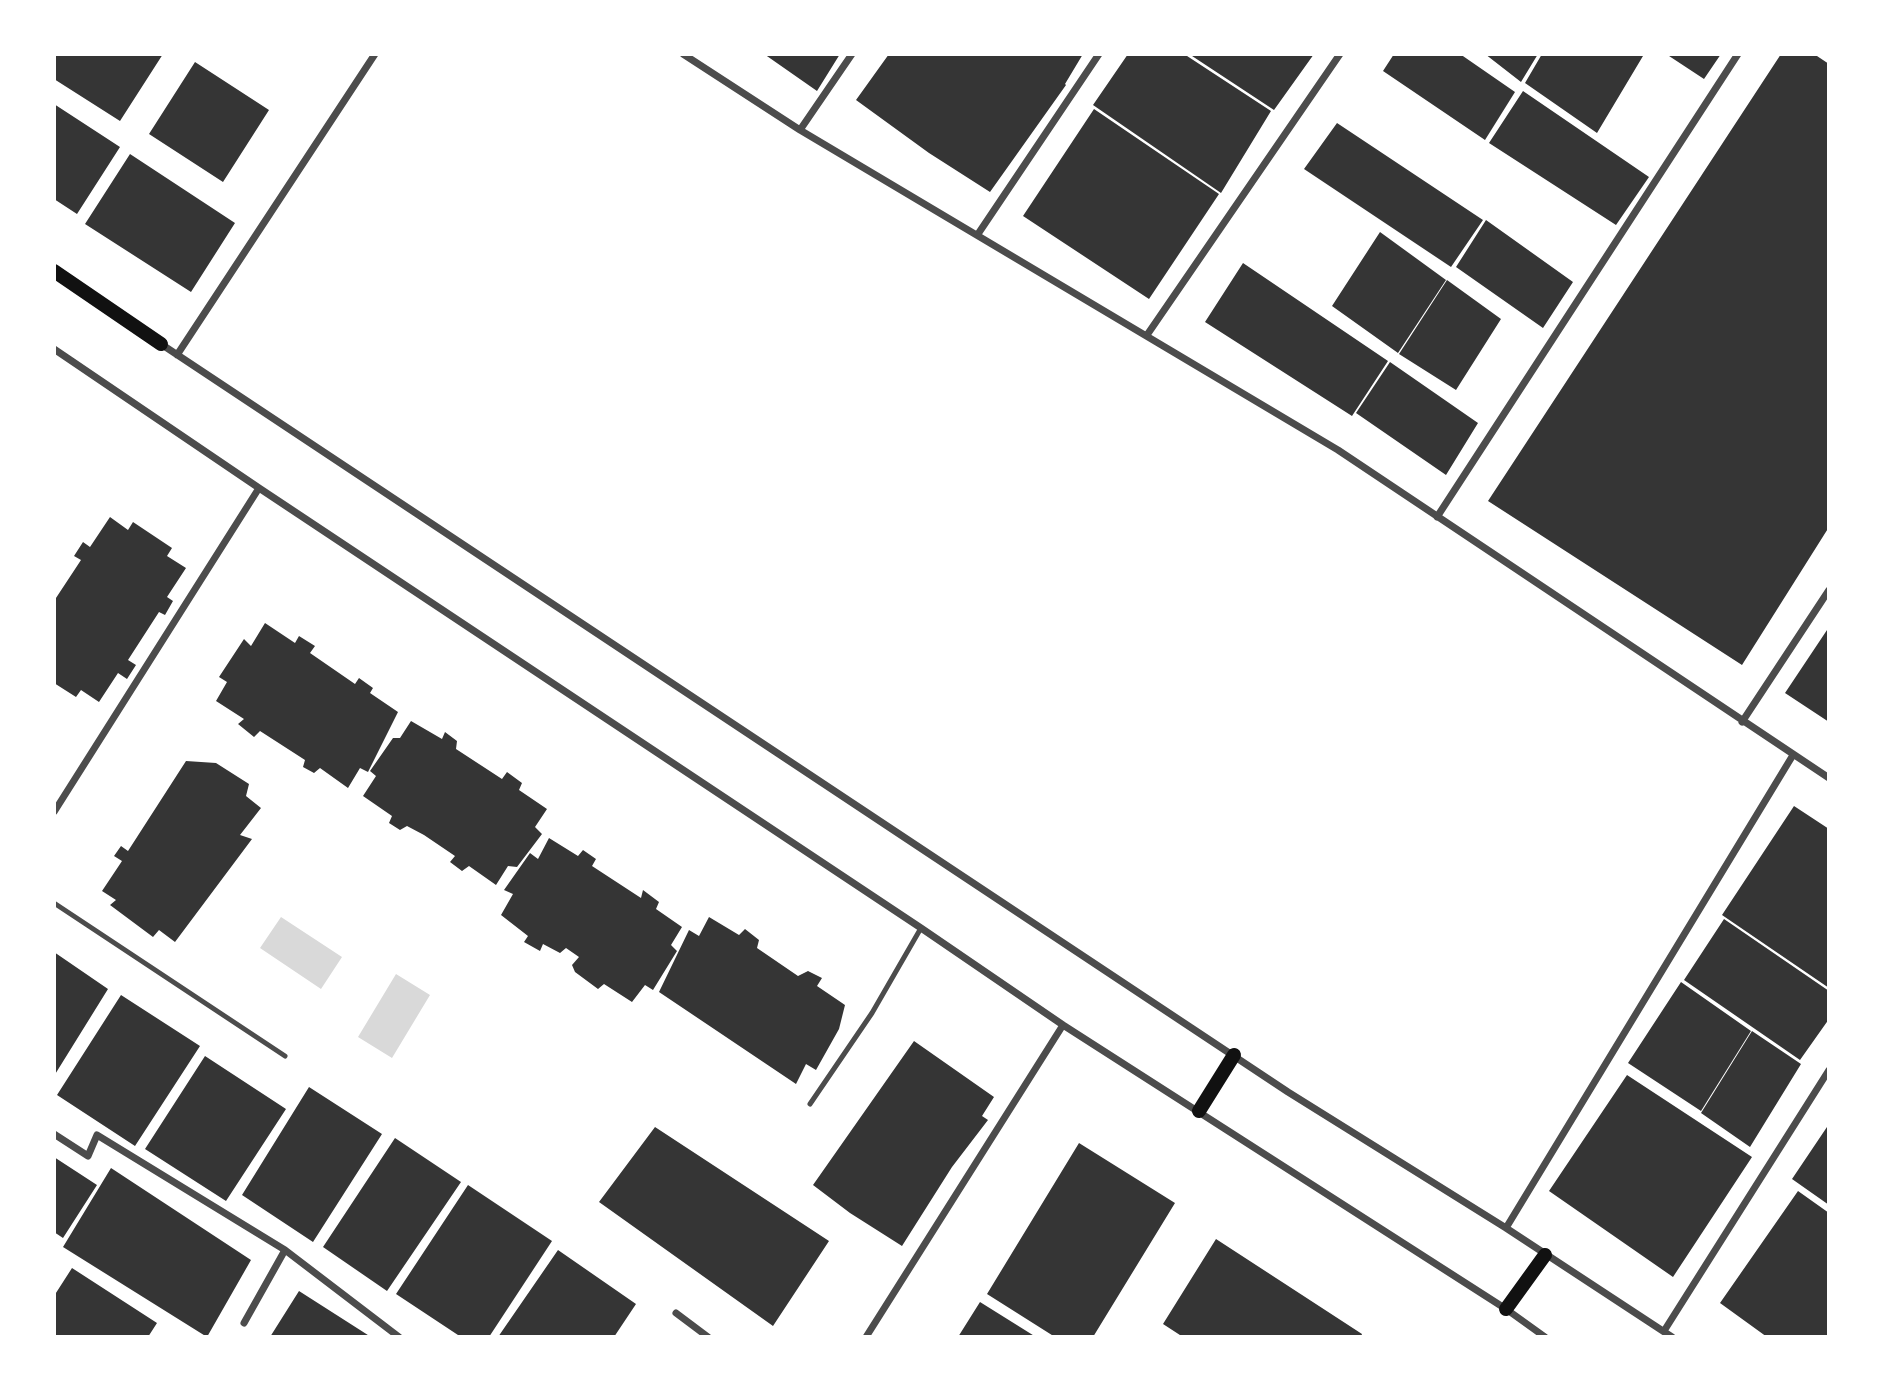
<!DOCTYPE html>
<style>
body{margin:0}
#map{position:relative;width:1883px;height:1391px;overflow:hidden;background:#fff;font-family:"Zilla Slab",serif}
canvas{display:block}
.frame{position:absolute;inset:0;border:56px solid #fff;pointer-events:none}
</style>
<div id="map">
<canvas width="1883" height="1391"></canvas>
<div class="frame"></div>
</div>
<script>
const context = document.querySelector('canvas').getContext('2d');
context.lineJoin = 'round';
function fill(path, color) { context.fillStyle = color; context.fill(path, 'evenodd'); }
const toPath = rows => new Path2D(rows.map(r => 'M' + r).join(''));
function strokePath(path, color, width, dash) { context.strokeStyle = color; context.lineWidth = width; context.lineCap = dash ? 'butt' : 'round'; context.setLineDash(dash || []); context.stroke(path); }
const water = toPath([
 [281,917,342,957,321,989,260,948],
 [396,974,430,995,392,1058,358,1037]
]);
const building = toPath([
 [54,54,163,54,120,121,54,79],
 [764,54,840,54,817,91],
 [889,54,1083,54,1065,84,1066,85,990,192,929,153,856,100],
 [1128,54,1184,54,1271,111,1221,193,1093,105],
 [1189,54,1314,54,1274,110],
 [1394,54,1460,54,1515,92,1485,140,1383,71],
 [1485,54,1538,54,1521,82],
 [1542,54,1641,54,1643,56,1597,133,1525,83],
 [1666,54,1721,54,1704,79],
 [1781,54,1814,54,1829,64,1829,527,1742,665,1488,501],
 [195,62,269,110,223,182,149,134],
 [1523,91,1649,177,1616,225,1489,143],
 [54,104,120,147,77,214,54,199],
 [1094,109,1219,194,1149,299,1023,216],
 [1337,123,1483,220,1451,267,1304,169],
 [130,154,235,223,191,292,85,224],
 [1486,220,1573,282,1543,328,1456,267],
 [1380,232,1446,280,1398,353,1332,306],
 [1243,263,1388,361,1352,416,1205,322],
 [1447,280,1501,319,1456,390,1399,354],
 [1390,362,1478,423,1446,475,1356,413],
 [110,517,128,530,133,522,172,548,167,556,186,568,167,597,173,601,165,615,159,612,128,660,136,665,127,679,118,673,99,702,81,690,76,697,54,683,54,601,81,560,74,556,83,542,90,547],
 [265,623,295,643,299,636,315,646,310,653,355,684,359,678,373,688,370,693,398,712,368,772,360,768,348,788,320,768,314,773,303,767,305,760,260,731,254,737,238,724,244,719,216,701,227,682,219,677,244,639,251,646],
 [1829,627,1829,722,1785,693],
 [411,721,442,739,445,732,457,741,456,749,502,779,507,772,522,783,519,790,547,809,535,827,542,834,517,867,508,866,496,885,469,866,462,871,450,862,455,856,424,835,407,826,400,830,389,823,392,816,363,796,376,776,370,771,393,738,400,738],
 [186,761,216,763,249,784,246,796,261,808,240,835,252,839,175,942,159,930,153,937,110,905,116,900,102,891,122,861,114,856,121,846,128,851],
 [1794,806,1829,829,1829,988,1722,915],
 [549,838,578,856,583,850,596,859,592,866,641,898,643,890,659,902,656,909,682,927,671,945,677,951,653,990,645,985,632,1002,604,984,598,989,575,972,572,965,579,957,566,948,560,953,543,944,540,951,524,942,528,936,501,915,513,894,504,890,530,853,538,859],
 [709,917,739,935,745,929,759,940,757,948,798,976,808,971,822,978,817,986,845,1005,839,1029,816,1070,806,1064,796,1084,659,992,689,930,699,936],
 [1724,919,1829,991,1829,1019,1800,1060,1684,980],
 [54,952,108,989,54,1076],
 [1681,982,1751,1031,1701,1111,1628,1063],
 [121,995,200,1046,135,1146,57,1095],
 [1752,1031,1801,1064,1750,1147,1701,1113],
 [914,1041,994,1097,982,1116,988,1120,952,1167,902,1246,850,1213,813,1185],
 [205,1056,286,1109,226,1201,145,1149],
 [1627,1075,1752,1157,1673,1277,1549,1191],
 [309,1087,382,1134,313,1242,242,1195],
 [1829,1124,1829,1205,1792,1179],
 [655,1127,829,1241,773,1326,599,1202],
 [395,1138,461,1182,387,1291,323,1247],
 [1079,1143,1175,1203,1093,1337,1055,1337,987,1294],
 [54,1157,97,1185,63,1238,54,1232],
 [111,1168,251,1260,207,1337,63,1247],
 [468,1185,552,1241,489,1337,461,1337,396,1294],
 [1798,1191,1829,1213,1829,1337,1767,1337,1720,1303],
 [1216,1239,1362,1334,1361,1337,1183,1337,1163,1324],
 [558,1250,636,1304,614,1337,498,1337],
 [72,1268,157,1323,148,1337,54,1337,54,1296],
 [299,1291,371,1337,270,1337],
 [980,1302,1036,1337,958,1337]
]);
const service = toPath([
 [54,903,285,1056],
 [810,1104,872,1013,921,928]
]);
const minor = toPath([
 [683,54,800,130,1338,450,1829,778],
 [800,130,852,54],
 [978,234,1099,54],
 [1147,335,1340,54],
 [161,344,1288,1092,1506,1228,1672,1337],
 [54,349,259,488,921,928,1063,1025,1506,1309,1545,1337],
 [177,355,375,54],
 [1437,517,1738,54],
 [1742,722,1829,590],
 [54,812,259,488],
 [54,1134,88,1156,97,1135,285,1250,399,1337],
 [1506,1228,1793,755],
 [676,1313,708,1337],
 [244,1323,285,1250],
 [1664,1331,1829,1070],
 [866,1337,1063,1025]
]);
const secondary = toPath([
 [54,271,161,344],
 [1199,1111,1234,1055],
 [1506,1309,1545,1255]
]);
fill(water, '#d9d9d9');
fill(building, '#353535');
strokePath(service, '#4c4c4c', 5);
strokePath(minor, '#4c4c4c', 7);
strokePath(secondary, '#111', 14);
</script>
